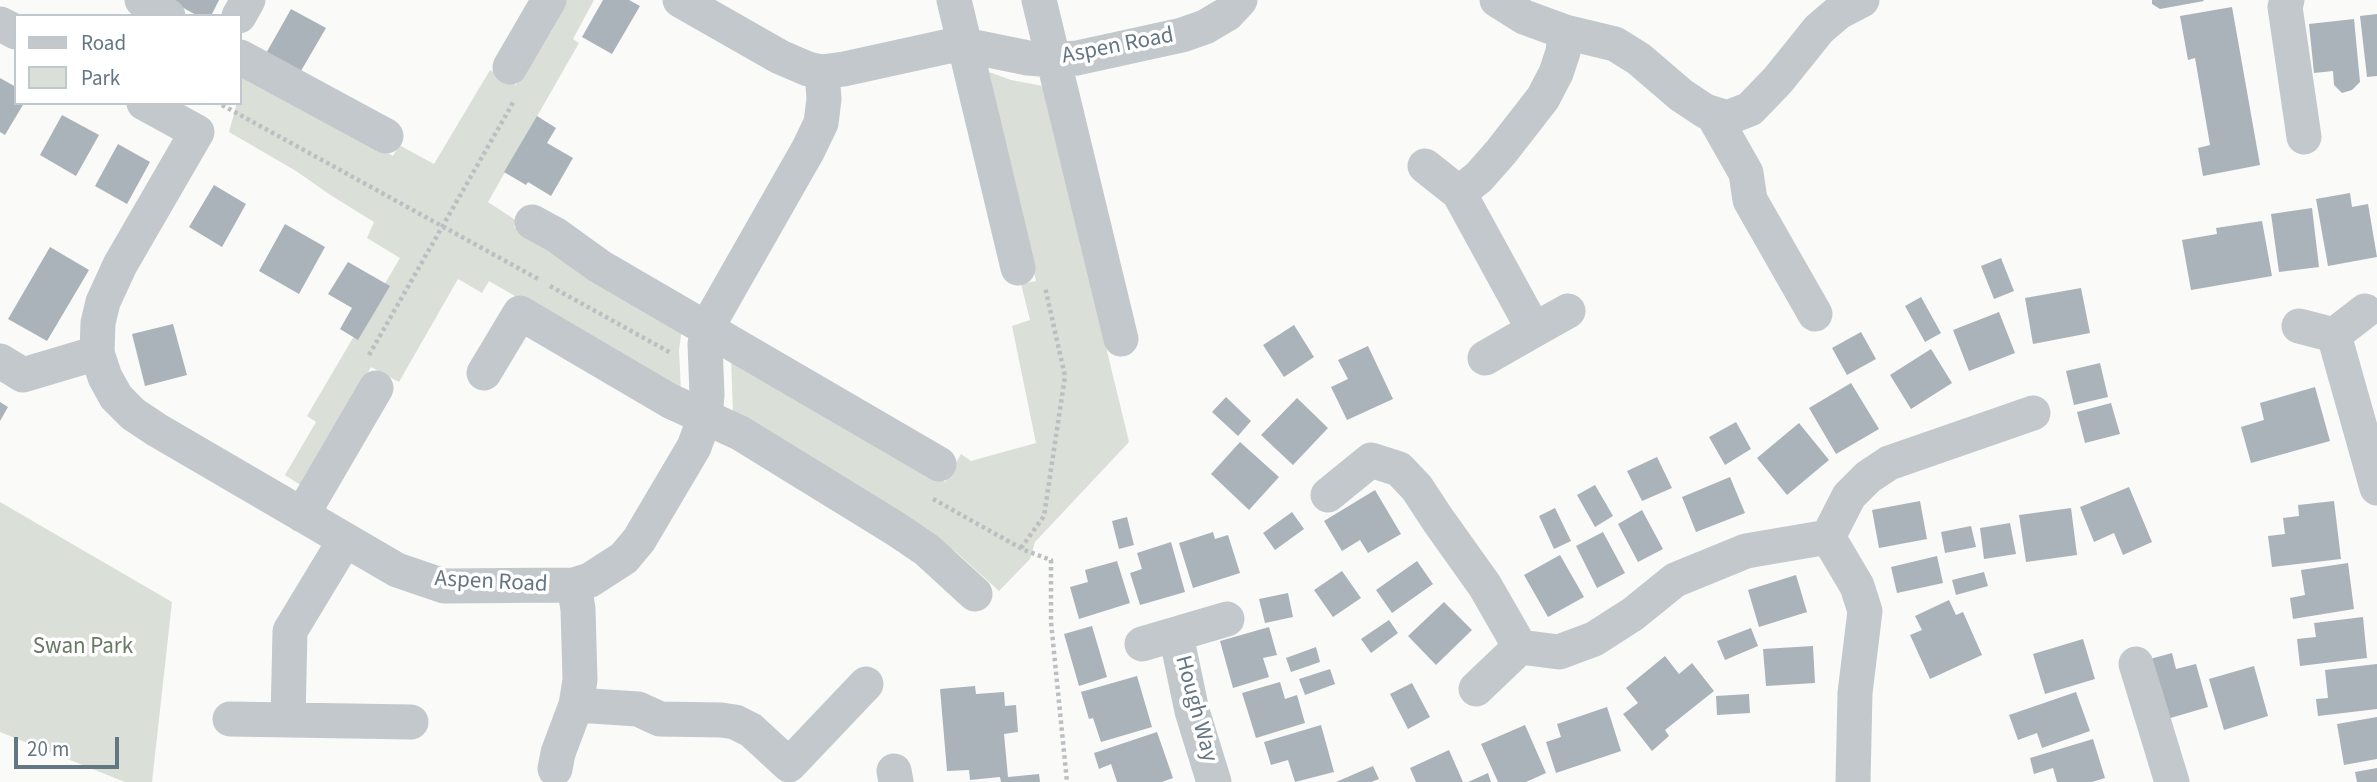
<!DOCTYPE html>
<style>
body{margin:0}
#map{position:relative;width:2377px;height:782px;overflow:hidden;background:#fafaf8;font-family:"Source Sans 3",sans-serif}
canvas{display:block}
.legend{position:absolute;left:14px;top:14px;width:228px;height:91px;box-sizing:border-box;background:#fff;border:2px solid #c1c8cd;margin:0;padding:9px 12px;list-style:none;font-size:21px;color:#657683}
.legend li{display:flex;align-items:center;gap:14px;height:35px}
.legend b{width:35px;border:2px solid #c1c8cd}
.scale{position:absolute;left:14px;top:737px;width:105px;height:32px;box-sizing:border-box;border:4px solid #657683;border-top:0;padding-left:9px;font-size:21px;line-height:24px;white-space:nowrap;color:#657683;-webkit-text-stroke:5px #fff;paint-order:stroke}
</style>
<div id="map">
<canvas width="2377" height="782"></canvas>
<ul class="legend">
<li><b style="height:9px;background:#c3c8cc"></b>Road</li>
<li><b style="height:19px;background:#dadfd7"></b>Park</li>
</ul>
<div class="scale">20 m</div>
</div>
<script>
const context = document.querySelector('canvas').getContext('2d');
context.lineJoin = 'round';
function fill(path, color) { context.fillStyle = color; context.fill(path, 'evenodd'); }
const toPath = rows => new Path2D(rows.map(r => 'M' + r).join(''));
function strokePath(path, color, width, dash) { context.strokeStyle = color; context.lineWidth = width; context.lineCap = dash ? 'butt' : 'round'; context.setLineDash(dash || []); context.stroke(path); }
function write(font, color, halo, rows, align = 'center') {
  context.font = font + ' "Source Sans 3",sans-serif'; context.lineWidth = 7; context.setLineDash([]); context.textBaseline = 'middle'; context.strokeStyle = halo; context.fillStyle = color; for (const [text, x, y, turn = 0] of rows) {
    context.save(); context.translate(x, y); context.rotate((+turn || 0) * Math.PI / 180); context.textAlign = isNaN(turn) ? turn : align; if (halo) context.strokeText(text, 0, 0); context.fillText(text, 0, 0); context.restore();
  }
}
const green = toPath([
 [564,0,594,0,573,39,579,43,488,202,517,221,514,227,682,329,679,350,681,392,489,281,482,293,458,279,399,382,371,367,302,486,285,475,316,422,307,416,400,258,367,238,374,222,332,196,296,171,229,132,237,103,240,103,241,73,346,128,393,156,399,145,434,164,490,70,516,85],
 [989,72,1011,80,1043,86,1129,442,1035,542,1030,559,999,591,956,552,925,530,733,413,731,356,945,482,961,454,971,461,1036,443,1012,326,1030,320,1021,284,1036,281],
 [0,502,172,602,152,782,125,782,0,732]
]);
const building = toPath([
 [169,0,219,0,211,16,198,16],
 [603,0,629,0,640,6,612,54,582,37],
 [2152,0,2203,0,2204,1,2160,9,2152,4],
 [2232,7,2260,165,2203,176,2198,148,2210,145,2195,58,2188,60,2180,16],
 [291,9,326,28,298,76,264,57],
 [2377,14,2377,76,2367,77,2360,16],
 [2354,19,2360,82,2352,90,2342,93,2334,85,2333,71,2314,73,2309,24],
 [0,78,16,87,16,103,24,103,5,135,0,132],
 [62,115,99,135,76,176,40,155],
 [537,116,556,128,547,143,573,158,551,196,528,182,526,185,504,172],
 [118,144,150,162,127,204,95,186],
 [214,185,246,204,222,247,189,227],
 [2350,193,2352,207,2368,204,2377,257,2328,266,2316,199],
 [2312,208,2319,267,2279,272,2271,214],
 [2262,221,2272,276,2191,290,2182,240,2217,234,2216,228],
 [285,224,325,247,299,294,259,271],
 [50,247,89,270,47,341,8,319],
 [2001,258,2014,291,1994,299,1981,266],
 [348,262,390,286,358,340,340,329,352,308,328,294],
 [2081,288,2090,333,2033,344,2025,298],
 [1921,297,1941,333,1925,342,1905,306],
 [1999,312,2015,353,1969,371,1953,330],
 [173,324,187,375,145,386,132,334],
 [1294,325,1314,357,1284,377,1263,345],
 [1861,332,1876,359,1847,375,1832,348],
 [1368,346,1393,399,1347,420,1331,387,1348,379,1338,360],
 [1931,349,1952,383,1911,409,1890,375],
 [2100,363,2108,397,2074,405,2066,371],
 [1851,383,1879,429,1836,454,1809,408],
 [2315,387,2330,441,2251,463,2241,427,2264,420,2260,403],
 [1226,397,1251,421,1238,436,1212,412],
 [1297,398,1328,428,1293,465,1261,435],
 [0,402,8,407,0,421],
 [2111,403,2120,434,2085,443,2077,412],
 [1736,422,1751,449,1725,465,1709,437],
 [1799,423,1829,460,1787,495,1757,458],
 [1240,442,1279,477,1249,510,1211,474],
 [1657,457,1672,488,1642,501,1627,471],
 [1730,477,1745,513,1696,532,1682,497],
 [1595,485,1613,516,1595,527,1577,495],
 [2129,487,2152,542,2123,555,2114,533,2094,542,2080,507],
 [1375,490,1401,534,1368,553,1360,540,1342,551,1324,521],
 [1920,501,1927,539,1879,548,1872,510],
 [2334,501,2341,559,2272,567,2268,536,2285,534,2283,518,2299,516,2298,505],
 [1555,508,1571,541,1554,549,1539,516],
 [2071,508,2077,555,2026,562,2019,515],
 [1642,510,1663,549,1638,562,1618,524],
 [1292,512,1304,529,1275,550,1263,533],
 [1127,517,1134,545,1119,549,1112,521],
 [2010,523,2016,554,1984,559,1980,528],
 [1971,526,1976,547,1945,553,1941,532],
 [1213,532,1215,539,1228,535,1240,573,1193,588,1179,543],
 [1603,532,1625,573,1597,588,1576,546],
 [1171,542,1185,592,1140,605,1130,573,1142,569,1137,553],
 [1560,555,1584,597,1548,617,1524,575],
 [1937,556,1943,583,1897,593,1891,567],
 [1117,561,1130,603,1079,619,1070,587,1088,582,1085,570],
 [1417,561,1433,584,1392,613,1376,590],
 [2348,563,2354,609,2293,619,2290,598,2305,595,2301,570],
 [1342,571,1361,598,1333,617,1314,590],
 [1984,572,1988,586,1956,595,1952,580],
 [1796,575,1807,612,1759,627,1748,590],
 [1288,593,1293,617,1265,623,1259,599],
 [1949,600,1956,615,1963,612,1982,655,1930,679,1910,635,1922,630,1915,616],
 [1444,602,1472,630,1436,665,1408,636],
 [2363,617,2367,658,2300,666,2297,639,2316,637,2314,623],
 [1389,620,1398,633,1371,653,1361,639],
 [1092,626,1107,677,1079,686,1064,634],
 [1269,627,1277,655,1263,658,1269,677,1233,688,1220,641],
 [1751,628,1758,646,1725,660,1717,641],
 [2083,639,2095,679,2045,694,2033,654],
 [1813,646,1815,683,1766,686,1763,649],
 [1316,647,1320,662,1291,672,1286,658],
 [2172,653,2176,669,2196,664,2208,707,2167,719,2150,659],
 [1665,656,1679,674,1692,663,1714,691,1665,730,1669,736,1652,751,1623,714,1638,703,1626,688],
 [2377,664,2377,709,2318,716,2316,699,2328,698,2325,670],
 [2254,666,2268,716,2224,730,2209,679],
 [1330,669,1335,684,1305,695,1299,679],
 [1137,676,1152,727,1101,742,1093,718,1089,719,1081,692],
 [1280,682,1285,699,1297,695,1305,723,1256,738,1242,693],
 [1412,683,1430,717,1408,729,1390,694],
 [975,686,976,694,1004,692,1005,706,1016,705,1018,732,1004,734,1008,777,1039,774,1040,782,1001,782,1000,777,970,780,969,770,947,771,940,689],
 [2076,692,2090,731,2042,748,2037,733,2018,740,2009,715],
 [1749,694,1750,713,1717,715,1716,696],
 [1607,707,1621,751,1556,773,1546,742,1561,737,1557,724],
 [2377,717,2377,759,2344,765,2337,724],
 [1321,725,1334,772,1295,782,1288,760,1271,765,1264,742],
 [1525,725,1546,773,1526,782,1498,782,1481,744],
 [1157,732,1173,778,1162,782,1117,782,1111,764,1099,769,1094,753],
 [2093,739,2105,778,2092,782,2057,782,2053,768,2034,774,2030,758],
 [1449,750,1463,782,1416,782,1410,768],
 [1373,766,1379,779,1371,782,1336,782],
 [2377,768,2377,782,2357,782,2355,772],
 [1488,773,1491,782,1468,782]
]);
const path = toPath([
 [222,105,540,280],
 [550,286,671,353],
 [369,355,514,101],
 [933,499,1024,550,1051,560,1051,622,1067,782],
 [1021,548,1044,516,1065,376,1045,287]
]);
const minor = toPath([
 [142,0,168,16],
 [680,0,780,57,808,69,822,72],
 [954,0,1018,268],
 [1039,0,1121,339],
 [2287,0,2285,7,2304,137],
 [239,16,248,0],
 [0,24,16,32],
 [1565,32,1615,44,1639,59,1681,95,1705,111,1727,118,1750,109,1778,80,1819,29,1839,12,1862,0],
 [240,57,386,136],
 [510,67,549,0],
 [144,103,197,132,120,265,103,302,98,323,97,353,105,377,116,397,133,414,157,430,397,570,444,586,574,585,590,580,624,558,639,540,694,447,705,417,707,395,705,344,710,322,808,150,821,123,824,99,822,72,844,69,949,46,974,47,1028,58,1053,60,1077,58,1182,35,1205,27,1227,14,1240,0],
 [1712,113,1746,173,1750,200,1815,314],
 [1425,166,1459,193,1479,177,1501,152,1543,98,1556,73,1563,52,1565,32,1524,17,1497,0],
 [1459,193,1534,330,1485,358],
 [532,222,556,235,599,266,939,464],
 [2299,326,2334,335,2365,311],
 [1534,330,1568,311],
 [2334,335,2377,488],
 [0,361,23,375,97,353],
 [484,373,520,313,670,401,740,433,896,529,927,550,975,594],
 [1328,495,1371,460,1399,469,1417,488,1438,520,1485,586,1520,647,1559,652,1594,639,1633,614,1675,580,1746,551,1828,537,1857,586,1865,611,1855,693,1853,782],
 [302,515,376,388],
 [1828,537,1849,496,1868,477,1889,463,2033,413],
 [1176,635,1192,711,1214,782],
 [1142,644,1227,619],
 [2136,664,2172,782],
 [1476,689,1520,647],
 [576,705,638,709,660,719,721,720,735,722,751,730,789,765,866,684],
 [230,719,411,722],
 [288,720,290,631,345,540],
 [555,769,558,753,576,705,580,680,578,609,574,585],
 [894,771,896,782]
]);
const streetNames = [
 ["Aspen Road",1118,47,-11],
 ["Aspen Road",491,583,3],
 ["Hough Way",1195,709,75]
];
const parkNames = [
 ["Swan Park",83,648]
];
fill(green, '#dadfd7');
fill(building, '#aab3b9');
strokePath(path, '#bbbfc2', 4.5, [3.5, 3.5]);
strokePath(minor, '#c3c8cc', 35);
write('23px', '#657683', '#fff', streetNames);
write('23px', '#687a64', '#fff', parkNames);
</script>
